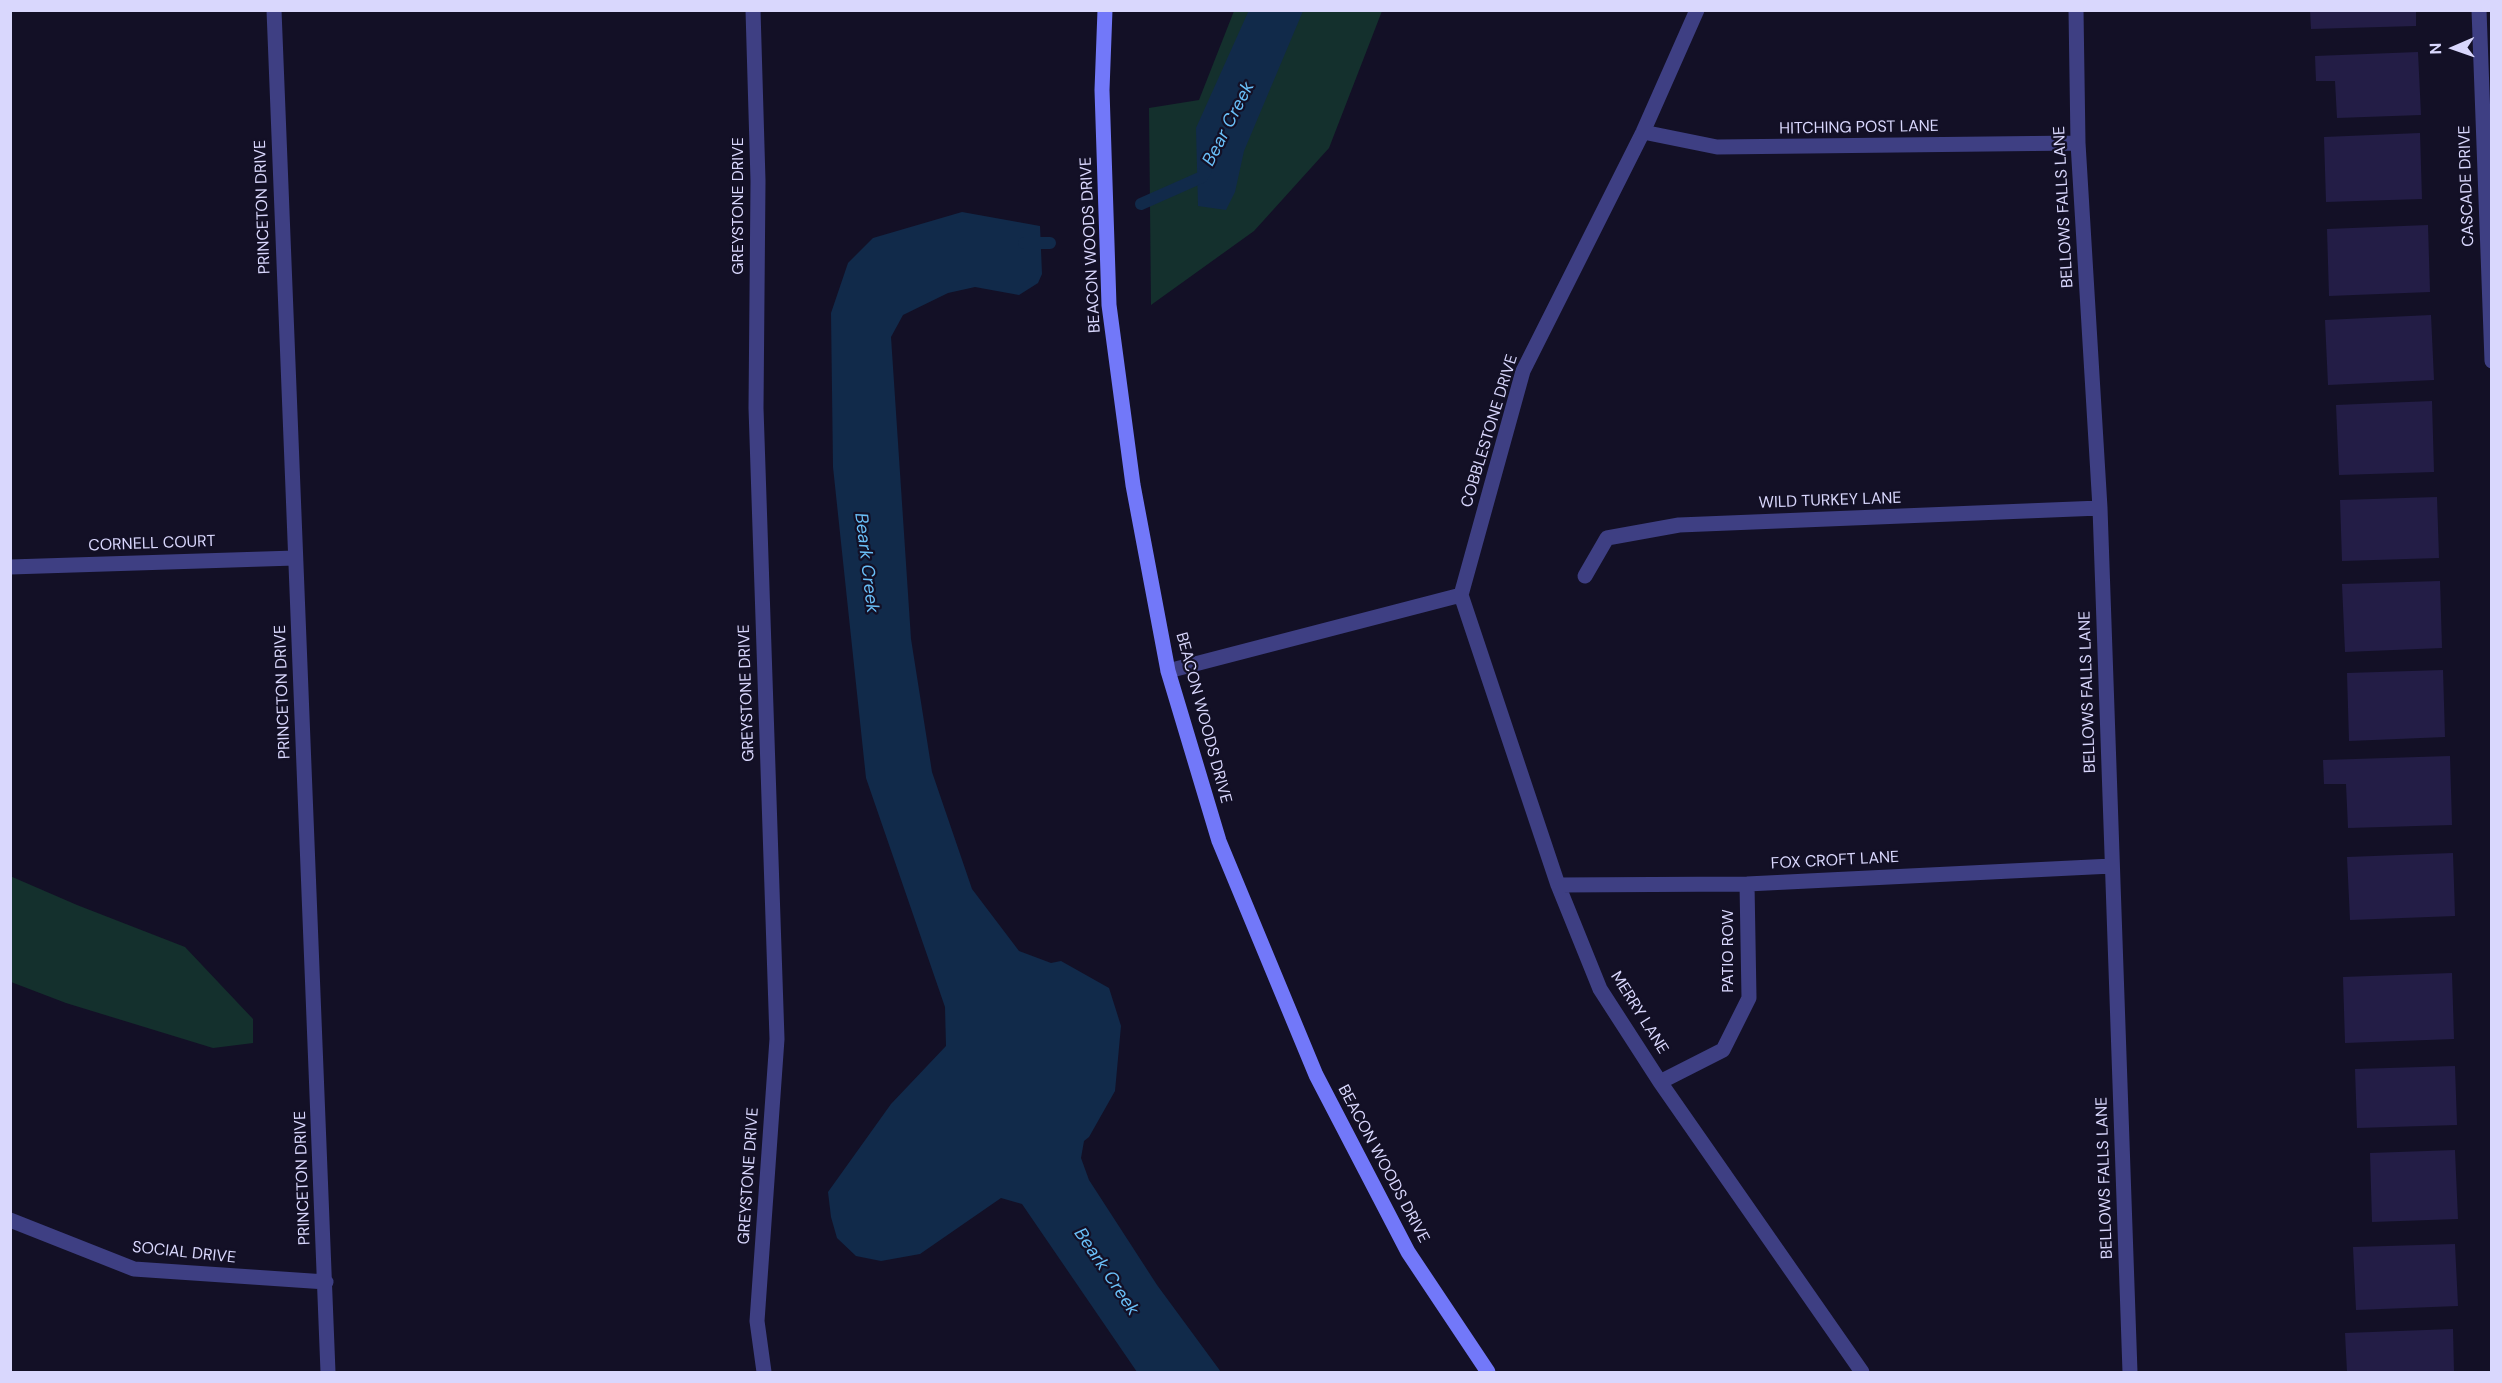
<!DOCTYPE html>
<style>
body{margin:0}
#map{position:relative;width:2502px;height:1383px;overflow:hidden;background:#131026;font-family:"DM Sans",sans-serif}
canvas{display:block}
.frame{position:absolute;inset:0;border:12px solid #d9d7fd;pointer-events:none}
.north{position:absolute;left:2424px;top:18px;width:60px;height:60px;-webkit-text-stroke:4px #131026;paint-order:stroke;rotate:268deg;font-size:16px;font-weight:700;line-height:24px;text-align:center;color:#d9d7fd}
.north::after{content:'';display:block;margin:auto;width:21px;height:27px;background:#d9d7fd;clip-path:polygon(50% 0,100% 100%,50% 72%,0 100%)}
</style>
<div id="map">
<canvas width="2502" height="1383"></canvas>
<div class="frame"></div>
<div class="north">N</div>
</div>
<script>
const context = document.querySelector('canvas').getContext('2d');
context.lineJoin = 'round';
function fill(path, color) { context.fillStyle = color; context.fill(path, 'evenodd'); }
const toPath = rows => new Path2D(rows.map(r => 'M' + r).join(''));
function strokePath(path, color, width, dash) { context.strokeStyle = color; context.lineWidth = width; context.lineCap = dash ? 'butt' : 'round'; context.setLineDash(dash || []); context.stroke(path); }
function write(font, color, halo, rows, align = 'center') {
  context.font = font + ' "DM Sans",sans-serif'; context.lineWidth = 4.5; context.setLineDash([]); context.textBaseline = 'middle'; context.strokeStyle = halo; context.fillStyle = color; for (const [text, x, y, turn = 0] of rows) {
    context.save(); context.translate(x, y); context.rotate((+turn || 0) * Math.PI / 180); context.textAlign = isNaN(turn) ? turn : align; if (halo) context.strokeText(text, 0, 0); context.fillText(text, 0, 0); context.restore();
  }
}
const green = toPath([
 [1234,11,1382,11,1329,148,1254,231,1151,305,1149,108,1199,100],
 [10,876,77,905,185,947,253,1019,253,1043,213,1048,66,1003,11,982]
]);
const water = toPath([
 [1249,10,1303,11,1244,151,1235,192,1226,210,1198,206,1196,128],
 [962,212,1040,226,1042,274,1038,283,1019,295,975,287,948,293,903,315,891,337,911,639,932,772,972,889,1019,951,1051,963,1061,961,1109,988,1121,1026,1115,1091,1089,1137,1084,1141,1081,1158,1089,1180,1157,1285,1221,1372,1137,1372,1022,1204,1001,1198,920,1254,881,1261,856,1256,837,1238,831,1217,828,1192,891,1104,946,1046,945,1007,866,778,833,467,831,313,848,263,873,238]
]);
const stream = toPath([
 [1141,204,1202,177,1206,170],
 [1024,243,1050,243]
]);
const building = toPath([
 [2310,10,2416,10,2416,26,2311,29],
 [2418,52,2421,115,2337,118,2335,81,2316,81,2315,56],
 [2420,133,2422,199,2326,202,2324,137],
 [2428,225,2430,292,2329,296,2327,229],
 [2431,315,2434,380,2328,385,2325,320],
 [2432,401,2434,472,2339,475,2336,405],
 [2437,497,2439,558,2342,561,2340,500],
 [2440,581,2442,648,2345,652,2342,584],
 [2443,670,2445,737,2349,741,2347,673],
 [2450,756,2452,825,2348,828,2346,784,2324,784,2323,760],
 [2453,853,2455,916,2350,920,2347,857],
 [2452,973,2454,1039,2345,1043,2343,977],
 [2455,1066,2457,1125,2357,1128,2355,1069],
 [2455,1150,2458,1219,2372,1222,2370,1153],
 [2455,1244,2458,1306,2356,1310,2353,1247],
 [2453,1329,2454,1372,2347,1372,2345,1333]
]);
const street = toPath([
 [274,10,328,1372],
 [753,10,758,181,756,408,777,1039,757,1321,764,1372],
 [2076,10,2078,143,2100,508,2130,1372],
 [2479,10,2492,361],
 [1643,132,1717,147,2078,143],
 [10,567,295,558],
 [1585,576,1607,538,1679,525,2100,508],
 [1461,595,1558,885,1600,989,1660,1082,1862,1372],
 [1461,595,1523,371,1643,132,1697,10],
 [1168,671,1461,595],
 [1558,885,1747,884,2112,866],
 [1660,1082,1723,1050,1749,998,1747,884],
 [10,1220,134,1269,326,1282]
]);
const secondary = toPath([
 [1105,10,1102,90,1109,305,1133,485,1168,671,1219,841,1316,1075,1408,1252,1488,1372]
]);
const streetNames = [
 ["HITCHING POST LANE",1859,128,-1],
 ["CASCADE DRIVE",2467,186,-92],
 ["GREYSTONE DRIVE",739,206,-90],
 ["PRINCETON DRIVE",263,207,-92],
 ["BELLOWS FALLS LANE",2064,207,-93],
 ["BEACON WOODS DRIVE",1091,245,-93],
 ["COBBLESTONE DRIVE",1490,431,-73],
 ["WILD TURKEY LANE",1830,501,-2],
 ["CORNELL COURT",152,544,-2],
 ["PRINCETON DRIVE",283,692,-92],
 ["BELLOWS FALLS LANE",2088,692,-92],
 ["GREYSTONE DRIVE",747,693,-92],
 ["BEACON WOODS DRIVE",1203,718,75],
 ["FOX CROFT LANE",1835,861,-3],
 ["PATIO ROW",1729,951,-90],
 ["MERRY LANE",1639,1013,58],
 ["BEACON WOODS DRIVE",1383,1164,62],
 ["GREYSTONE DRIVE",749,1176,-86],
 ["PRINCETON DRIVE",303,1178,-92],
 ["BELLOWS FALLS LANE",2105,1178,-92],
 ["SOCIAL DRIVE",184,1253,6]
];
const waterNames = [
 ["Bear Creek",1229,124,-63],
 ["Beark Creek",866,563,83],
 ["Beark Creek",1106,1272,56]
];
fill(green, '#14302d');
fill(water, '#112a4a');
strokePath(stream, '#112a4a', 12);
fill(building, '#231d46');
strokePath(street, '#3e3f83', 15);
strokePath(secondary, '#7278f9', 15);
write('16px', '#d9d7fd', '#131026', streetNames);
write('italic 18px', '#6ac0f9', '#131026', waterNames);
</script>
